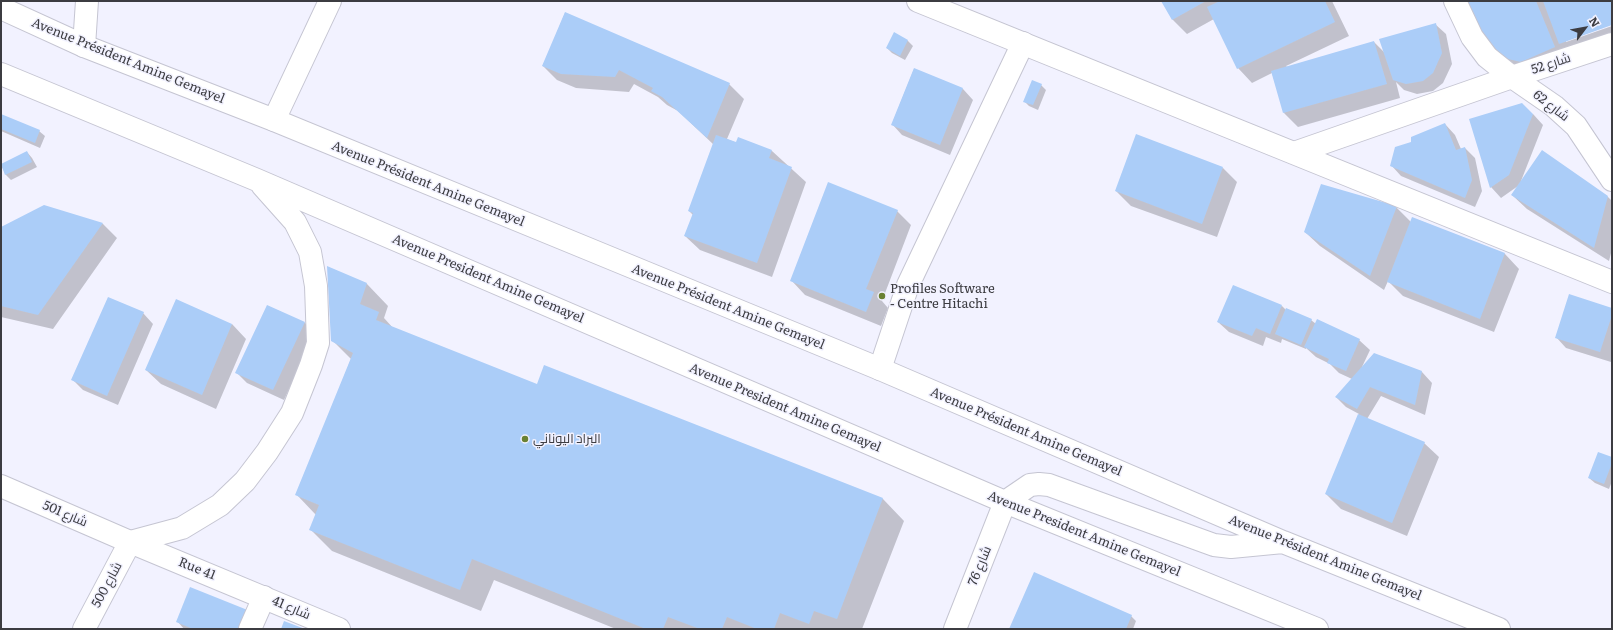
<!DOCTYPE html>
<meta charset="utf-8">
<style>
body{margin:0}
#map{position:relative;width:1613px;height:630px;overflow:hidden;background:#f2f2ff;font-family:Literata,serif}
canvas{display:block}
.frame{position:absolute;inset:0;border:2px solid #3c3c41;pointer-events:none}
.north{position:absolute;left:1565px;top:8px;width:40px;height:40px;-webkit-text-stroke:3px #f2f2ff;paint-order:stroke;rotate:58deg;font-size:11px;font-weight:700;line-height:16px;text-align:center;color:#3c3c41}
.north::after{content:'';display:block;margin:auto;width:14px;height:18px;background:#3c3c41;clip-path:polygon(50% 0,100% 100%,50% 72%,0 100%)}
</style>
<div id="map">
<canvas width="1613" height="630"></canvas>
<div class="frame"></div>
<div class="north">N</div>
</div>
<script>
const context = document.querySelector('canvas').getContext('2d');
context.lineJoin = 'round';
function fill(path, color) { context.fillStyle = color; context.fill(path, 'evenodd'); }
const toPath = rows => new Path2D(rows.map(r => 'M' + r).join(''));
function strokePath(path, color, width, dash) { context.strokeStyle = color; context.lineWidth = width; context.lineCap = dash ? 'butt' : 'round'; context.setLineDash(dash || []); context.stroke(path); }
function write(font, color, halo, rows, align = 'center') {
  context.font = font + ' Literata,Cairo,serif'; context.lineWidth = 3; context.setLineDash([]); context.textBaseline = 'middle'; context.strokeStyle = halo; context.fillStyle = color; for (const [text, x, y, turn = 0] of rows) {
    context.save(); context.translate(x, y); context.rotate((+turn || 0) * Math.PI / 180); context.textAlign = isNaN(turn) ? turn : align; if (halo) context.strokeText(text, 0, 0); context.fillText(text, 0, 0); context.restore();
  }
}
const shadow = toPath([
 [1162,1,1332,1,1349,36,1286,66,1287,67,1374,42,1385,53,1435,24,1446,34,1452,64,1443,83,1433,91,1417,94,1404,90,1396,82,1400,98,1298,127,1284,113,1272,73,1252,83,1238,68,1214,19,1187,34,1173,20],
 [1466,1,1612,1,1612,24,1566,40,1566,42,1612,26,1612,44,1574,58,1564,48,1569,61,1511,71],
 [565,13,729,84,744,99,727,139,737,143,772,151,806,182,772,277,700,250,685,236,693,215,689,211,714,145,678,111,667,105,658,97,634,84,629,92,576,88,557,80,543,66],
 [895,34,908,41,913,46,905,60,892,53,887,48],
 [914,69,963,89,973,100,950,155,902,135,892,124],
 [1041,85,1046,90,1038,110,1029,106,1024,101],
 [1533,114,1543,125,1521,181,1608,197,1612,201,1612,249,1609,261,1527,209,1512,195,1518,186,1501,198,1491,187,1470,120],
 [1,115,39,131,45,136,40,148,1,131],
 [1445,124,1455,135,1461,149,1465,148,1475,158,1482,191,1475,207,1401,176,1391,165,1412,142],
 [27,152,32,158,37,167,11,180,6,175,1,165],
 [1223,168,1237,182,1217,237,1131,206,1116,191],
 [44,206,103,224,117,238,53,329,1,317,1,229],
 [1396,207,1411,222,1413,218,1505,254,1519,269,1494,332,1403,296,1388,281,1384,290,1320,246,1305,232],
 [897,211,911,225,882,301,888,308,881,326,805,295,791,280],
 [328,267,367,284,388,306,384,318,394,329,538,385,545,367,883,499,904,521,862,629,616,629,494,580,481,611,332,551,310,529,316,515,297,495,351,359,332,340],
 [268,306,305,323,315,333,284,400,247,383,237,373],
 [1282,306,1286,310,1311,320,1316,324,1359,340,1370,350,1362,367,1422,372,1432,383,1425,415,1381,396,1367,419,1424,443,1439,457,1407,536,1341,509,1326,494,1359,414,1346,407,1336,397,1352,379,1339,373,1330,364,1316,357,1306,348,1306,349,1282,339,1281,343,1266,337,1263,346,1229,332,1218,322],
 [1612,309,1612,357,1611,362,1566,348,1556,337],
 [143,313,153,324,118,405,83,390,73,380],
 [232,324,246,339,216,409,161,384,146,370],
 [1612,458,1612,481,1609,489,1595,483,1589,478],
 [1131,616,1136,621,1133,629,1010,629],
 [178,622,257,629,184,629]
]);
const building = toPath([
 [1161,1,1206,1,1172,20],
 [1220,1,1325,1,1335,22,1237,69,1207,7],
 [1465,1,1536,1,1555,47,1521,62,1495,56],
 [1543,1,1612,1,1612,25,1559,44],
 [565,12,730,83,707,138,662,97,651,91,653,88,619,70,615,77,561,74,542,66],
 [1436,23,1442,53,1433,73,1423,81,1406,84,1393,80,1379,39],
 [894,32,908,40,900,56,886,48],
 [1374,41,1387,84,1283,113,1271,71],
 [914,68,963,88,940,145,891,125],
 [1032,80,1042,84,1033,105,1023,102],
 [1522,103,1533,114,1509,175,1490,188,1469,119],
 [1,114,40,130,35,143,1,129],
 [1445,123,1456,150,1465,147,1472,180,1465,198,1390,166,1395,147,1411,142,1411,137],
 [1136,134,1223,167,1202,224,1115,191],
 [716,135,736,142,738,137,772,150,769,158,792,167,757,263,684,236,693,213,688,211],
 [1542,150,1608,196,1594,248,1511,195],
 [27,151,32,162,5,175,1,164],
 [828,182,898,210,866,289,874,292,866,312,790,281],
 [1321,184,1397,206,1370,276,1304,232],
 [44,205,103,223,38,315,1,306,1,227],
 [1412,217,1505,253,1480,319,1387,282],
 [327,266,367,283,360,304,379,312,376,320,537,384,544,365,883,498,837,619,814,611,809,624,780,613,774,629,757,629,727,617,722,629,700,629,668,617,663,629,646,629,472,559,460,590,309,530,319,505,295,495,353,353,331,341],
 [1233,285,1282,305,1270,334,1256,328,1252,336,1217,322],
 [1569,294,1612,308,1612,315,1600,352,1555,338],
 [108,297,144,312,107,396,71,380],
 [176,299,232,324,202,395,145,370],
 [267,305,305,322,273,390,235,373],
 [1286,308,1312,319,1301,345,1275,334],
 [1317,319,1360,339,1346,371,1327,363,1329,359,1304,347],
 [1374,353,1422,371,1415,405,1370,387,1357,409,1335,397],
 [1358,414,1425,442,1392,523,1325,494],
 [1598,452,1612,457,1612,463,1604,484,1588,478],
 [1034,572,1132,615,1126,629,1009,629],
 [190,587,250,611,243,629,193,629,176,622],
 [284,621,305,629,281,629]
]);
const street = toPath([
 [1455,1,1472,37,1487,57,1512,77,1554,106,1576,126,1612,180],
 [880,369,908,285,1023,43],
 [84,629,130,542],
 [250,629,264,597]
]);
const secondary = toPath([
 [918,1,1612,282],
 [84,46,87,1],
 [274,120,330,1],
 [1294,153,1512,77,1612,44],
 [1,486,130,542,339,629],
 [955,629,1005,502]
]);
const highway = toPath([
 [1,8,84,46,274,120,586,248,880,369,1283,542,1499,629],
 [1,74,257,180,1005,502,1317,629],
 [1005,502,1030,485,1039,484,1049,485,1214,545,1231,547,1283,542],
 [130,542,182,528,220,505,245,481,267,452,292,413,311,365,318,343,316,286,310,252,295,222,262,185]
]);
const markers = [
 [882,296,4,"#6a8133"],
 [525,439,4,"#6a8133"]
];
const streetNames = [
 ["Avenue Président Amine Gemayel",128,61,22],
 ["شارع 52",1551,64,-18],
 ["شارع 62",1551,106,38],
 ["Avenue Président Amine Gemayel",428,184,22],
 ["Avenue President Amine Gemayel",488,279,23],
 ["Avenue Président Amine Gemayel",728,307,22],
 ["Avenue President Amine Gemayel",785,408,23],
 ["Avenue Président Amine Gemayel",1026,432,23],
 ["شارع 501",65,514,23],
 ["Avenue President Amine Gemayel",1084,534,22],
 ["Avenue Président Amine Gemayel",1325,558,22],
 ["شارع 76",980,566,-68],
 ["Rue 41",197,569,22],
 ["شارع 500",107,585,-62],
 ["شارع 41",291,608,23]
];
const poiNames = [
 ["Profiles Software",890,289],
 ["- Centre Hitachi",890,304],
 ["البراد اليوناني",533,439]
];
fill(shadow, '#0003');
fill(building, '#abcdf8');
strokePath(street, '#c5c5d2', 24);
strokePath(secondary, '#c5c5d2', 24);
strokePath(highway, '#c5c5d2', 24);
strokePath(street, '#fff', 22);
strokePath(secondary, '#fff', 22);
strokePath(highway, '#fff', 22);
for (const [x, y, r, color] of markers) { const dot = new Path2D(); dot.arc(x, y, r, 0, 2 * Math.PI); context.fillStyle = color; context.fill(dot); strokePath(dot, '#f2f2ff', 1.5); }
write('13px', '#3c3c41', '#f2f2ff', streetNames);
write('13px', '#3c3c41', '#f2f2ff', poiNames, 'left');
</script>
